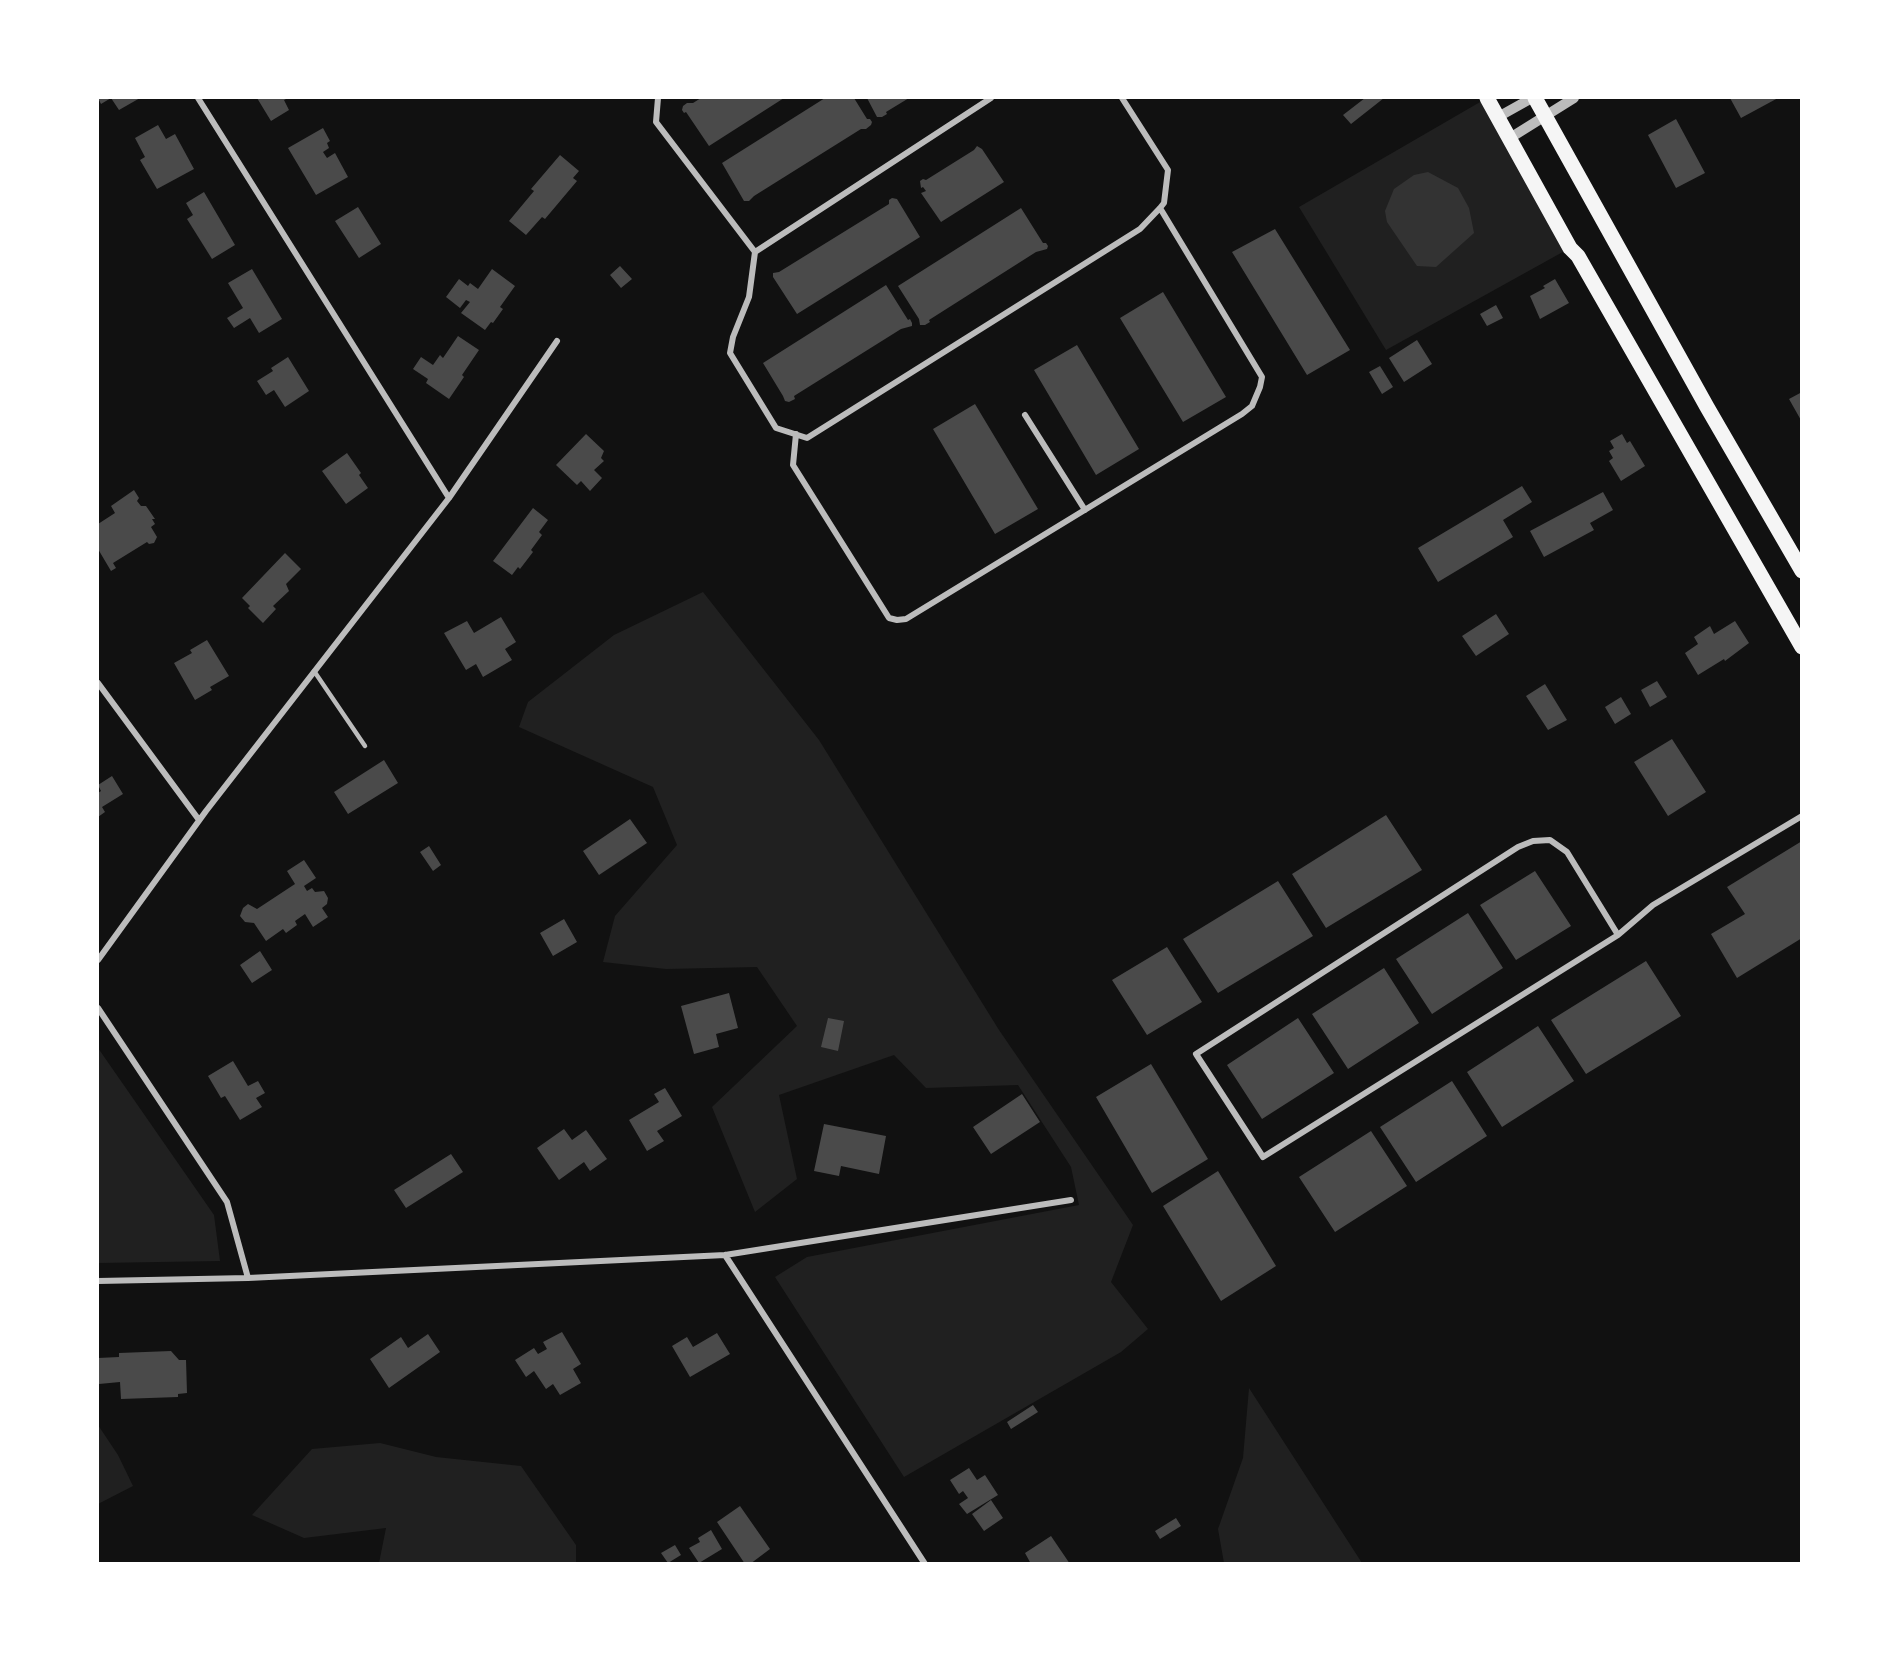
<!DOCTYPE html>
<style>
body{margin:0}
#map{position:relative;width:1899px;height:1661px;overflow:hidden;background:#111;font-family:"Source Serif 4",serif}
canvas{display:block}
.frame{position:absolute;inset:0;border:99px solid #fff;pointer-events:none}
</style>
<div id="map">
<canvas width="1899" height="1661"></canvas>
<div class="frame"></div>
</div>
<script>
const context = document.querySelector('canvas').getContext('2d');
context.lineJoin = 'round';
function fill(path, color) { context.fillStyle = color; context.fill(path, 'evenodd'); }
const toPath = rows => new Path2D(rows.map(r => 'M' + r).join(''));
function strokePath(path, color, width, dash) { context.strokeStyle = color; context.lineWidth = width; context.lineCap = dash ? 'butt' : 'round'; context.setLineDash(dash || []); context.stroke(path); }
const green = toPath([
 [1487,98,1570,248,1386,350,1299,207],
 [703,592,819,740,999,1030,1133,1225,1111,1282,1148,1329,1121,1352,904,1477,775,1277,807,1257,1079,1205,1071,1167,1018,1085,926,1088,894,1055,779,1095,797,1179,755,1212,712,1107,797,1026,757,967,666,969,603,962,615,916,677,845,653,787,519,727,528,702,614,635],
 [98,1048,214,1215,220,1261,98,1263],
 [1249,1388,1362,1563,1224,1563,1218,1529,1243,1458],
 [98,1425,118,1455,133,1486,98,1504],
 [380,1443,436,1457,521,1466,576,1545,576,1563,379,1563,386,1528,304,1538,252,1515,312,1449]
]);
const water = toPath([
 [1428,172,1458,188,1469,208,1474,233,1436,267,1417,266,1387,222,1385,211,1394,189,1414,175]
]);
const building = toPath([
 [98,98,140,98,119,110,111,98,101,104],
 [257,98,288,98,284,100,289,110,271,121],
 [701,98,784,98,709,146,686,112,684,113,682,110,683,106,687,103,693,103],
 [825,98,854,98,867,119,870,119,872,122,871,125,866,129,861,129,754,196,749,201,744,201,722,163],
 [867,98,909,98,886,112,887,114,882,117,877,117],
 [1365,98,1384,98,1351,124,1343,115],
 [1730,98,1778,98,1741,118],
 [1676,119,1705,173,1676,188,1648,135],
 [158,125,166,139,175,134,194,169,157,189,140,160,145,157,135,138],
 [323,128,330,141,327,143,329,148,323,152,327,158,335,153,348,177,316,195,288,148],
 [977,146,982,149,1004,182,941,222,921,193,926,191,923,187,921,188,920,181,923,179,926,180,974,150],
 [560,155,579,171,573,178,577,181,545,219,542,217,526,235,509,221,534,191,531,189],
 [204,192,235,245,212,259,187,219,193,215,186,203],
 [892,198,897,199,920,237,797,314,773,277,773,273,779,272,889,204,889,200],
 [358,207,381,244,359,258,335,221],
 [1021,208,1043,243,1046,243,1048,246,1047,249,1036,252,929,320,930,322,925,325,920,325,919,319,898,286],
 [1275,229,1350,350,1307,375,1232,252],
 [620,266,632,279,621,288,610,275],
 [252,269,282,319,259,333,250,318,234,328,227,318,243,308,228,283],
 [492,269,515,286,500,307,503,309,493,323,491,322,485,330,461,313,470,302,466,300,460,308,446,297,459,279,468,286,470,283,478,289],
 [1555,279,1569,303,1540,319,1530,296,1545,288,1543,286],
 [886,285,908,320,910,319,912,323,912,326,901,329,794,396,795,399,789,402,785,401,783,396,763,363],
 [1163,292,1226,397,1183,422,1120,318],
 [1496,305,1503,318,1487,326,1480,314],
 [458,336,479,350,462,375,464,377,449,399,426,383,428,379,413,369,421,357,433,365,440,355,443,358],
 [1417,340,1432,364,1404,382,1389,358],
 [1077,345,1139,449,1096,475,1034,370],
 [288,357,309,391,285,407,274,390,266,395,257,381,273,371,271,368],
 [1380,366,1393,387,1382,394,1369,372],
 [1802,392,1802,422,1789,399],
 [975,404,1038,509,995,534,933,429],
 [586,434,604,451,601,458,604,461,594,470,602,478,590,491,581,481,577,485,556,465],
 [1622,434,1627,443,1630,441,1645,466,1621,481,1609,461,1613,458,1609,451,1614,448,1610,441],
 [347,453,361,473,359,475,368,488,346,504,322,471],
 [1522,486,1532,502,1503,520,1513,537,1438,582,1418,548],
 [134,490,139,498,137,501,141,506,146,506,155,519,152,519,155,524,151,527,157,537,154,543,149,544,147,542,113,563,116,568,111,571,98,549,99,546,98,543,98,524,115,513,111,506],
 [1603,492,1613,510,1590,523,1594,530,1544,557,1530,531],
 [533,508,548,520,539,532,542,535,531,550,533,552,520,569,518,567,512,575,493,561],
 [285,553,301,569,286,584,289,591,273,606,276,609,263,623,248,608,250,606,242,598],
 [1496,614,1509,634,1476,656,1462,636],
 [501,617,516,642,505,649,512,660,483,677,476,664,466,670,444,633,467,621,474,633],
 [1735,621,1749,643,1725,661,1724,659,1698,675,1685,653,1698,644,1694,637,1710,626,1714,634],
 [207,640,229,676,210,687,212,690,195,700,174,663,192,653,190,650],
 [1657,681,1667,697,1650,707,1641,690],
 [1545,684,1567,720,1548,730,1526,696],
 [1621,697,1631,714,1615,724,1605,707],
 [1672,739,1706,792,1668,816,1634,762],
 [384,760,398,783,348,814,334,792],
 [112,776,123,794,102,807,105,812,98,817,98,793,101,791,98,785],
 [1386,815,1422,870,1326,928,1292,874],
 [630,819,647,843,599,875,583,851],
 [1802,841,1802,938,1737,978,1711,934,1745,914,1727,887],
 [429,846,441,865,433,871,420,852],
 [304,860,316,878,304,886,307,891,312,888,315,892,324,891,328,898,327,904,322,908,328,917,313,927,305,914,295,921,297,925,286,933,283,929,266,941,254,923,245,922,240,916,243,908,248,904,257,909,295,884,287,871],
 [1535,871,1571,926,1516,960,1480,905],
 [1278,881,1313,936,1218,993,1183,939],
 [1468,913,1503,968,1432,1014,1396,959],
 [564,919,577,942,553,956,540,933],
 [1167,947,1202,1002,1147,1035,1112,980],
 [260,951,272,970,252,983,240,965],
 [1646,961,1681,1016,1586,1074,1551,1020],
 [1384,968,1419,1023,1348,1069,1312,1014],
 [729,993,738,1028,716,1034,719,1047,694,1054,681,1006],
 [828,1018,844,1021,838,1051,821,1047],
 [1298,1018,1334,1073,1262,1119,1227,1065],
 [1538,1026,1574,1081,1502,1127,1467,1072],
 [233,1061,248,1086,258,1081,265,1093,256,1098,262,1107,240,1120,225,1096,221,1098,208,1076],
 [1151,1064,1208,1159,1152,1193,1096,1097],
 [1452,1081,1487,1136,1416,1182,1380,1127],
 [665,1088,682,1116,657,1131,664,1141,647,1151,629,1120,659,1102,654,1094],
 [1022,1094,1040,1122,991,1154,973,1127],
 [824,1124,886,1136,879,1174,841,1166,839,1176,814,1171],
 [564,1129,572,1140,586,1130,607,1159,590,1171,584,1162,559,1180,537,1148],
 [1371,1131,1407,1186,1335,1232,1299,1177],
 [451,1154,463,1172,406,1208,394,1190],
 [1218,1171,1276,1266,1221,1301,1163,1206],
 [562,1332,581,1364,573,1369,581,1383,560,1395,553,1384,546,1389,534,1371,526,1377,515,1360,534,1348,538,1354,547,1349,543,1342],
 [717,1333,730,1354,690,1377,672,1346,687,1337,693,1347],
 [428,1334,440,1352,389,1388,370,1359,401,1337,408,1348],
 [171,1351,179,1360,186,1360,187,1393,178,1394,178,1397,121,1399,120,1382,99,1384,98,1358,119,1357,119,1353],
 [1033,1405,1038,1412,1011,1429,1007,1422],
 [969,1468,977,1480,985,1475,998,1495,967,1514,959,1504,968,1498,963,1491,959,1494,950,1480],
 [991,1500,1003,1518,984,1531,972,1514],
 [740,1506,770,1549,750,1564,745,1564,717,1522],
 [1176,1518,1181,1526,1160,1539,1155,1531],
 [711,1530,722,1549,699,1563,689,1548,700,1542,698,1538],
 [1051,1536,1070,1564,1031,1564,1025,1553],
 [675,1545,681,1555,668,1563,661,1553]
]);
const service = toPath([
 [314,671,365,746]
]);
const minor = toPath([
 [198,98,449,498],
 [658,98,656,122,755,252],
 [755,252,749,297,733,337,730,353,776,428,807,438,1140,229,1160,208,1164,203,1168,170,1122,98],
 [755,252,991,98],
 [1025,415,1085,510],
 [796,434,793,465,889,618,897,620,906,619,1242,414,1252,406,1260,387,1262,377,1160,208],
 [98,683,199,820],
 [1618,935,1567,852,1550,840,1533,841,1518,847,1196,1054,1263,1157,1618,935,1653,905,1802,816],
 [98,960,206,811,449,498,557,341],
 [98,1008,227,1202,248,1278],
 [725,1255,925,1564],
 [98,1281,248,1278,725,1255,1071,1200]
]);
const tertiary = toPath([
 [1498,117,1532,98],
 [1510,138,1574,98]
]);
const primary = toPath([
 [1487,98,1570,248,1578,256,1802,647],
 [1535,98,1707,407,1802,571]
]);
fill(green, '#202020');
fill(water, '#333');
fill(building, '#4a4a4a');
strokePath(service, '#bcbcbc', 4.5);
strokePath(minor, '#bcbcbc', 6);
strokePath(tertiary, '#bcbcbc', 10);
strokePath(primary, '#f5f5f5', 15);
</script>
